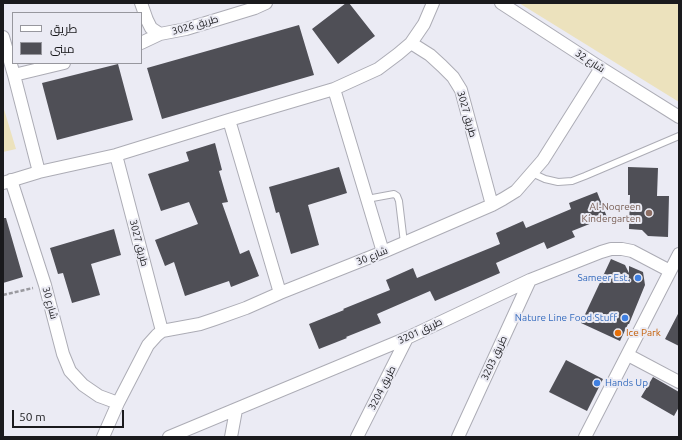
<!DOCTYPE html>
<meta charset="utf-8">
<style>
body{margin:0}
#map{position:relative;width:682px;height:440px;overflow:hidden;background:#ebebf4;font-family:Ubuntu,Cairo,sans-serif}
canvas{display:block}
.frame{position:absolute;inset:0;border:4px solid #1a1a1d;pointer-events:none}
.legend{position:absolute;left:12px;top:12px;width:130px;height:52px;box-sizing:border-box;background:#ebebf4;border:1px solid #97979e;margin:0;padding:5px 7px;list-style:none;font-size:12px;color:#1a1a1d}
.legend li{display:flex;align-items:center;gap:8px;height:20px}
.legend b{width:20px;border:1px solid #97979e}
.scale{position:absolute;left:12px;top:410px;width:112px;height:18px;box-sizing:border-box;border:2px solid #1a1a1d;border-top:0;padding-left:5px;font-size:12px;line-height:14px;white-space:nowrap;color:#1a1a1d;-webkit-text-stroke:3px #ebebf4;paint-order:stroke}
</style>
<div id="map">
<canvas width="682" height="440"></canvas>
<div class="frame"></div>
<ul class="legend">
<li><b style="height:5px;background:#fff"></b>طريق</li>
<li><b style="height:11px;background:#4f4f56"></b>مبنى</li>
</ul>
<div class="scale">50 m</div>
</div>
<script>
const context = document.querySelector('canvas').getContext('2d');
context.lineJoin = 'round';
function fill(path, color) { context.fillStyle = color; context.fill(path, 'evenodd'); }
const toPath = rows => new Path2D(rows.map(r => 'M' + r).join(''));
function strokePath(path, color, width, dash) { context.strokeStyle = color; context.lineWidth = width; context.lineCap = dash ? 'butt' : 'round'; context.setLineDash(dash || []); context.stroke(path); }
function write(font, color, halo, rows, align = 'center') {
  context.font = font + ' Ubuntu,Cairo,sans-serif'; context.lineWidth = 4; context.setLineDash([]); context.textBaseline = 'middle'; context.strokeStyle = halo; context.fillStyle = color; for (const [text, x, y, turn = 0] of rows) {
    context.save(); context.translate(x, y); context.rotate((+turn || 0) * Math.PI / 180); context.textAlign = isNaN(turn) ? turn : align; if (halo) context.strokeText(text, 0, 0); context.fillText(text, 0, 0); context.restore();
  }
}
const sand = toPath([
 [519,3,679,3,679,102],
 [3,106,16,149,3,152]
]);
const building = toPath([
 [346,3,349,3,375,36,338,64,312,29],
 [299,25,314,75,162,119,147,68],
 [118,64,133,120,57,140,42,83],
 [215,143,222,170,219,171,228,202,222,203,240,254,249,250,259,276,231,287,229,281,185,296,174,262,165,266,155,240,198,224,189,202,161,211,148,174,189,161,186,152],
 [339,167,347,193,308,205,319,245,291,254,279,212,276,213,269,187],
 [628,167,658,168,657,196,669,196,668,237,648,236,642,230,629,229,630,195,628,195],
 [597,192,607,217,572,231,575,237,547,249,544,242,496,263,500,273,435,301,430,291,377,314,381,323,346,337,347,338,319,349,309,324,344,310,343,309,390,290,386,280,413,268,417,278,451,264,500,244,496,233,523,221,526,228,571,209,569,203],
 [3,218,6,218,23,277,3,283],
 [114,229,121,255,91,264,100,295,72,303,63,273,58,274,50,248],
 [611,259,625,265,629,273,629,266,643,272,645,285,629,324,628,324,620,341,581,323],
 [679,312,679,346,665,339],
 [566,360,603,379,587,411,549,392],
 [653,377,679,392,679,407,674,416,641,397]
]);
const path = toPath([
 [3,295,33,288]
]);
const lane = toPath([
 [532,173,545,179,558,182,572,181,585,176,679,136],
 [367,199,394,194,397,196,399,201,404,243]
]);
const street = toPath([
 [141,3,147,20,151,28,160,34,186,29,255,8,266,3],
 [501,3,601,68,679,117],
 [3,37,14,75,39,172],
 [141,43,160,34],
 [411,43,430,55,442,66,453,77,461,90,492,205],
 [14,75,64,63],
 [334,89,383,252],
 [229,120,280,293],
 [116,155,162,331],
 [11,180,45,285,63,354,70,371,83,385,99,396,118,403],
 [3,183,39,172,116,155,229,120,334,89,378,69,398,54,411,43,424,24,433,3],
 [628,355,679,382],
 [103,437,118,403,148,345,157,335,162,331,200,324,215,319,246,308,280,293,383,252,492,205,503,199,516,191,543,160,601,68],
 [169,437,407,338,530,280,601,252,611,249,622,249,632,251,670,271],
 [231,437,236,410],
 [357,437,407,338],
 [458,437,530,280],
 [585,437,679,254]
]);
const markers = [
 [649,213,4,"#8d6e63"],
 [638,278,4,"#3f7fe0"],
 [625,318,4,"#3f7fe0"],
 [618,333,4,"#e8710a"],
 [597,383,4,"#3f7fe0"]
];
const streetNames = [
 ["طريق 3026",195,25,-16],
 ["شارع 32",590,61,33],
 ["طريق 3027",467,114,74],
 ["طريق 3027",139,243,75],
 ["شارع 30",372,256,-22],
 ["شارع 30",50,303,75],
 ["طريق 3201",420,331,-25],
 ["طريق 3203",494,358,-65],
 ["طريق 3204",382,388,-63]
];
const educationNames = [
 ["Al-Noqreen",641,207],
 ["Kindergarten",641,219]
];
const shopNames = [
 ["Sameer Est.",630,278],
 ["Nature Line Food Stuff",617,318],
 ["Hands Up",605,383,"left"]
];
const foodNames = [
 ["Ice Park",626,333]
];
fill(sand, '#ece2bd');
fill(building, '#4f4f56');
strokePath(lane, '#acacb5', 8);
strokePath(street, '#acacb5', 14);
strokePath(path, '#99999f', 2.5, [4, 2]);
strokePath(lane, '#fff', 6);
strokePath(street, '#fff', 12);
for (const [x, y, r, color] of markers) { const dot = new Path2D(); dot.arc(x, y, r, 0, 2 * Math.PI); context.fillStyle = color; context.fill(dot); strokePath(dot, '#ebebf4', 1.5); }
write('10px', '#1a1a1d', '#ebebf4', streetNames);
write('10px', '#785e54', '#ebebf4', educationNames, 'right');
write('10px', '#366cbe', '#ebebf4', shopNames, 'right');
write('10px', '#c56008', '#ebebf4', foodNames, 'left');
</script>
